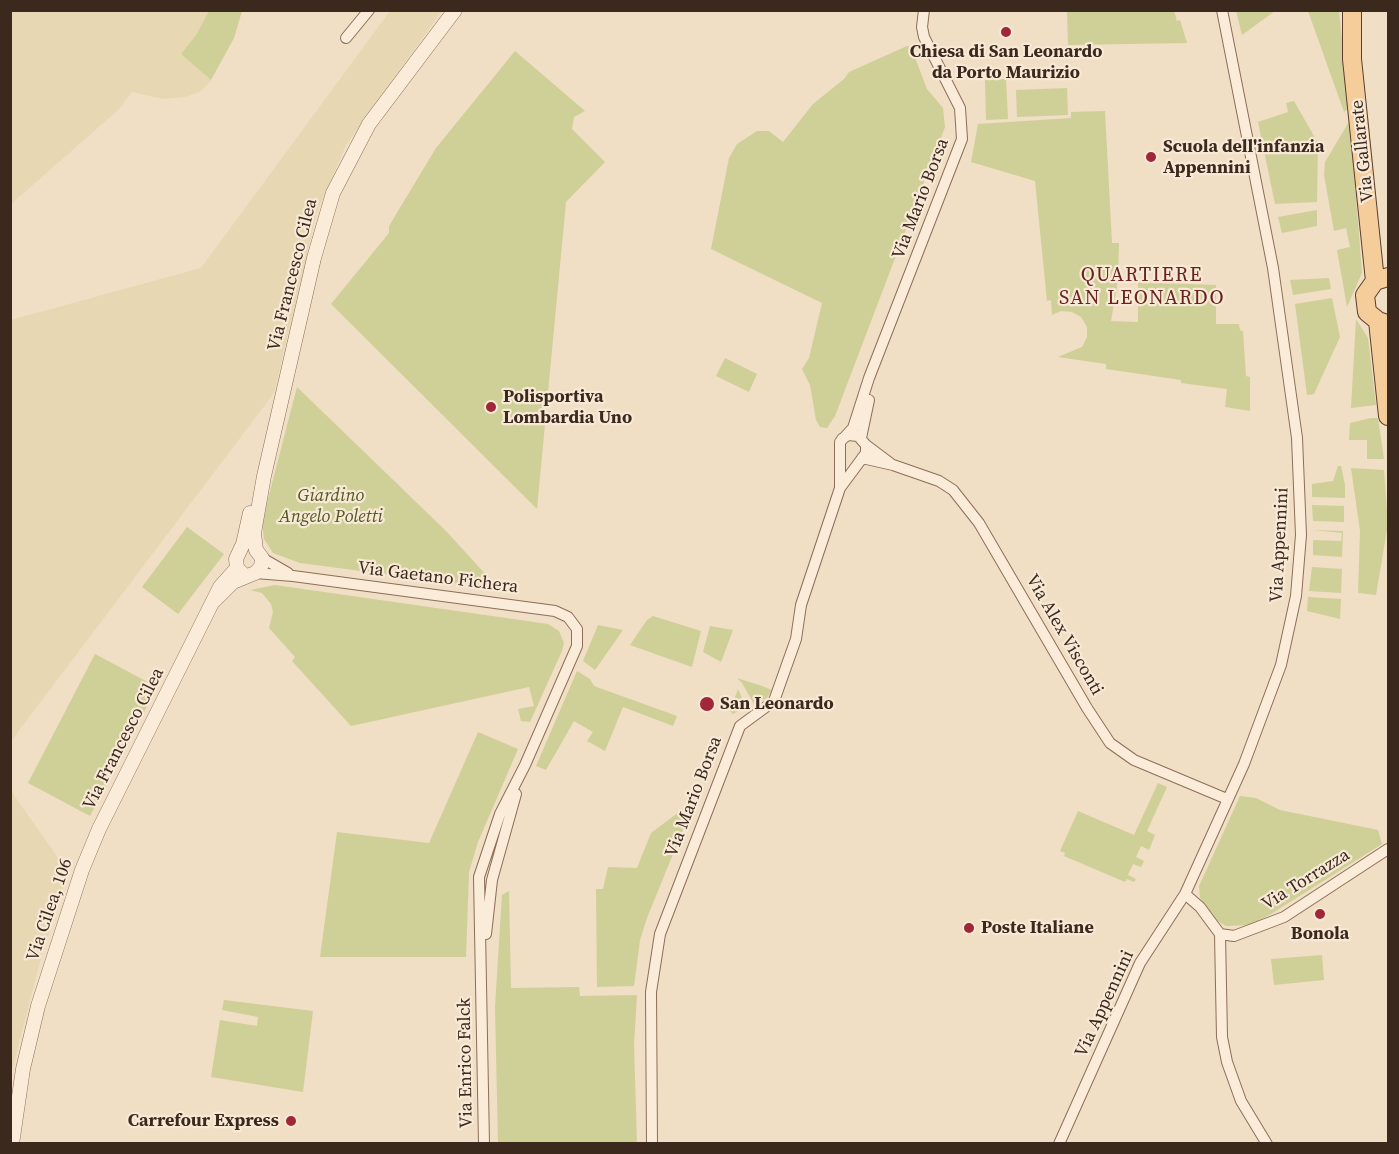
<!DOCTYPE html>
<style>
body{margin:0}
#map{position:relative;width:1399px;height:1154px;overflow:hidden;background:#f0dec5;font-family:"Source Serif 4",serif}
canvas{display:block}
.frame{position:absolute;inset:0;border:12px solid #3c291e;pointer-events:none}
</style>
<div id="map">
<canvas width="1399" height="1154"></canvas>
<div class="frame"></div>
</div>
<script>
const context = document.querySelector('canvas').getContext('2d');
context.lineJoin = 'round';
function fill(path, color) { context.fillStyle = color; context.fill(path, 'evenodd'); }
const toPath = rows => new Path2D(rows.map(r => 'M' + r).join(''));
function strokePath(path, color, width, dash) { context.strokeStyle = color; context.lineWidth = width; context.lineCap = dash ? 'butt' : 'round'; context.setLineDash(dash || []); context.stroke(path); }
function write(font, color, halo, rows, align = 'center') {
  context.font = font + ' "Source Serif 4",serif'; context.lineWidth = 4.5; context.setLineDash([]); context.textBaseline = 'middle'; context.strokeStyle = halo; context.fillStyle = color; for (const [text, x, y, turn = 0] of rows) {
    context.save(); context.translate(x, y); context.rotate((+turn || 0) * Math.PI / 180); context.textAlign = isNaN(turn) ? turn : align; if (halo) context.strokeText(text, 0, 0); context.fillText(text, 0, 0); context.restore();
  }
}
const farmland = toPath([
 [11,11,209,11,196,35,181,54,211,80,201,91,185,97,163,99,132,92,118,110,11,204],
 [390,11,442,11,346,145,317,212,274,393,11,741,11,320,201,268],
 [11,791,68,872,39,965,11,1074]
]);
const green = toPath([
 [209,11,242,11,234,38,211,80,181,54,196,35],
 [1067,11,1174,11,1177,21,1180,20,1187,43,1068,45],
 [1236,11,1236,10,1275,11,1242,35],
 [1308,11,1339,11,1349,108,1344,112],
 [907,46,911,47,927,89,943,108,945,127,835,416,827,428,820,427,816,420,810,385,802,369,809,358,822,303,711,249,729,158,737,144,757,131,769,131,783,142,813,104,844,79,849,72],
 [515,51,585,111,574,117,572,129,605,162,566,202,537,509,331,304,389,233,389,226,436,148],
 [1006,79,1008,119,986,120,985,80],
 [1067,88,1068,115,1017,117,1016,90],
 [1294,101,1318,143,1317,202,1275,204,1258,122,1288,112,1286,103],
 [1105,111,1112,243,1119,243,1118,280,1111,321,1138,322,1138,282,1216,285,1216,324,1239,324,1240,330,1243,331,1246,376,1250,377,1250,411,1225,407,1227,389,1181,383,1181,380,1106,369,1106,364,1058,357,1082,347,1087,337,1087,327,1081,317,1072,312,1061,311,1052,315,1051,300,1047,301,1035,181,971,162,978,124,1071,118,1071,112],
 [1350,120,1362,273,1347,307,1337,250,1350,247,1346,228,1334,231,1324,175,1325,162],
 [1317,210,1317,226,1282,233,1278,217],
 [1329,278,1331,289,1293,295,1290,280],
 [1332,298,1340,337,1314,394,1307,395,1295,304],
 [1356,319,1368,338,1376,405,1351,408],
 [725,358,757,374,749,392,716,376],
 [297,387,446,531,499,589,300,563,273,553,264,539,262,522],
 [1371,418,1378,418,1384,459,1367,459,1367,440,1349,440,1350,423],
 [1338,466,1341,466,1345,485,1345,498,1312,497,1312,484,1333,481],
 [1351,468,1384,470,1388,524,1376,595,1358,593,1360,531],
 [1312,505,1344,506,1344,522,1313,521],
 [187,527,224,554,178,614,142,587],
 [1313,530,1343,531,1342,557,1313,555,1313,540,1341,541,1342,533],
 [1312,567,1342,569,1341,593,1309,591],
 [275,585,548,624,559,631,564,643,562,651,530,722,521,721,518,709,534,706,529,687,351,726,292,661,295,657,269,628,273,612,271,604,262,593,250,590],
 [1308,597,1341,599,1340,619,1307,611],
 [653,616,701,631,692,667,630,645,647,620],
 [598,625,623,630,595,670,583,661],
 [710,626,733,630,721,662,703,652],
 [95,654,157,687,90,816,28,783],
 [577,671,590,679,594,686,677,716,673,726,623,707,605,751,587,741,593,732,574,721,546,770,536,766],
 [737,678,762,686,772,690,767,698,754,704,742,683],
 [738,689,746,707,733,714,730,711],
 [478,732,518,749,478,842,469,872,466,957,320,957,337,832,429,843],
 [1158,783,1167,787,1147,831,1155,835,1149,850,1141,846,1136,857,1144,861,1141,867,1133,864,1128,875,1136,879,1134,882,1127,879,1125,882,1064,856,1065,853,1060,851,1078,811,1134,835],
 [1240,796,1256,798,1280,810,1378,830,1382,844,1271,914,1250,925,1226,926,1219,922,1200,898,1199,886],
 [695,800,647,918,640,940,634,986,597,987,596,889,603,889,608,867,637,868,651,833],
 [509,891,511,988,579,987,580,996,637,995,634,1045,637,1143,498,1143,495,1007,502,895],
 [1322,955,1324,980,1274,985,1271,959],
 [224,1000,313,1011,303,1092,211,1077,220,1020,257,1026,258,1017,222,1010]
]);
const minor = toPath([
 [346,38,369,10],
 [861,438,869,400],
 [866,445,890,463],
 [862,458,893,465,939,481,953,490,979,523,1087,708,1110,743,1134,760,1227,799],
 [840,487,840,442,853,428,869,378,962,139,960,108,924,37,922,27,924,10],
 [262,558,288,573],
 [255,573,293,576,555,611,568,617,577,629,577,646,525,765,500,814,479,877,484,1144],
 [1185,894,1200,907,1220,934,1234,936,1284,917,1388,849],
 [486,934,492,880,516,794],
 [1220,934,1222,1037,1227,1062,1241,1101,1267,1144],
 [652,1144,651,992,660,934,740,726,774,701,796,639,801,605,840,488,866,453,866,445,858,436,848,435,842,439],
 [1059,1144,1140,963,1185,894,1244,764,1281,665,1296,596,1301,535,1297,438,1273,268,1222,10]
]);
const tertiary = toPath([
 [242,573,237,568,236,559,243,544,250,513],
 [214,601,233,582,255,573,261,567,262,558,256,550,254,533,264,476,314,258,333,193,369,124,455,10],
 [12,1144,23,1069,38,1006,82,870,99,829,220,587,237,568]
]);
const primary = toPath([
 [1352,10,1352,59,1375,281],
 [1378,321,1388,416],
 [1387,324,1378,321,1367,312,1365,295,1375,281,1388,277]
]);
const markers = [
 [1006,32,6,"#9f2737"],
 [1151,157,6,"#9f2737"],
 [491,407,6,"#9f2737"],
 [707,704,8,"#9f2737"],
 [1320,914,6,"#9f2737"],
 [969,928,6,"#9f2737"],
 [291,1121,6,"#9f2737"]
];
const poiNames = [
 ["Chiesa di San Leonardo",1006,52,"center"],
 ["da Porto Maurizio",1006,73,"center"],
 ["Scuola dell'infanzia",1163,147],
 ["Appennini",1163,168],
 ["Polisportiva",503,397],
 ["Lombardia Uno",503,418],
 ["San Leonardo",720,704],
 ["Poste Italiane",981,928],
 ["Bonola",1320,934,"center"],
 ["Carrefour Express",279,1121,"right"]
];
const streetNames = [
 ["Via Gallarate",1363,151,-96],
 ["Via Mario Borsa",921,199,-69],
 ["Via Francesco Cilea",293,275,-76],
 ["Via Appennini",1280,545,-87],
 ["Via Gaetano Fichera",438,578,7],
 ["Via Alex Visconti",1064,635,60],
 ["Via Francesco Cilea",124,739,-63],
 ["Via Mario Borsa",694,797,-69],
 ["Via Torrazza",1306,880,-32],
 ["Via Cilea, 106",50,910,-71],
 ["Via Appennini",1105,1004,-65],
 ["Via Enrico Falck",466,1063,-91]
];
const parkNames = [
 ["Giardino",331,496],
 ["Angelo Poletti",331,517]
];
const neighbourhoodNames = [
 ["QUARTIERE",1142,276],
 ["SAN LEONARDO",1142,299]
];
fill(farmland, '#e7d7b2');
fill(green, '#cfcf98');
strokePath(minor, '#8c6e5a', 12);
strokePath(tertiary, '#8c6e5a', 15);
strokePath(primary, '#5a3d2e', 20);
strokePath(minor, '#faecd9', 10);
strokePath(tertiary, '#faecd9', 14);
strokePath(primary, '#f5cd9b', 18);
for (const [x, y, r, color] of markers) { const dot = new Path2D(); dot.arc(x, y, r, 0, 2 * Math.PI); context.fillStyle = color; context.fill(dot); strokePath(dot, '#f7e9d5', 2); }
write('bold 18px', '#3c291e', '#f7e9d5', poiNames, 'left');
write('18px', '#3c291e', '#f7e9d5', streetNames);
write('italic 18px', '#535924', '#f7e9d5', parkNames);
context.letterSpacing = '1.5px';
write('20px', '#6b221c', '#f7e9d5', neighbourhoodNames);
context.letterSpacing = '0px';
</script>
